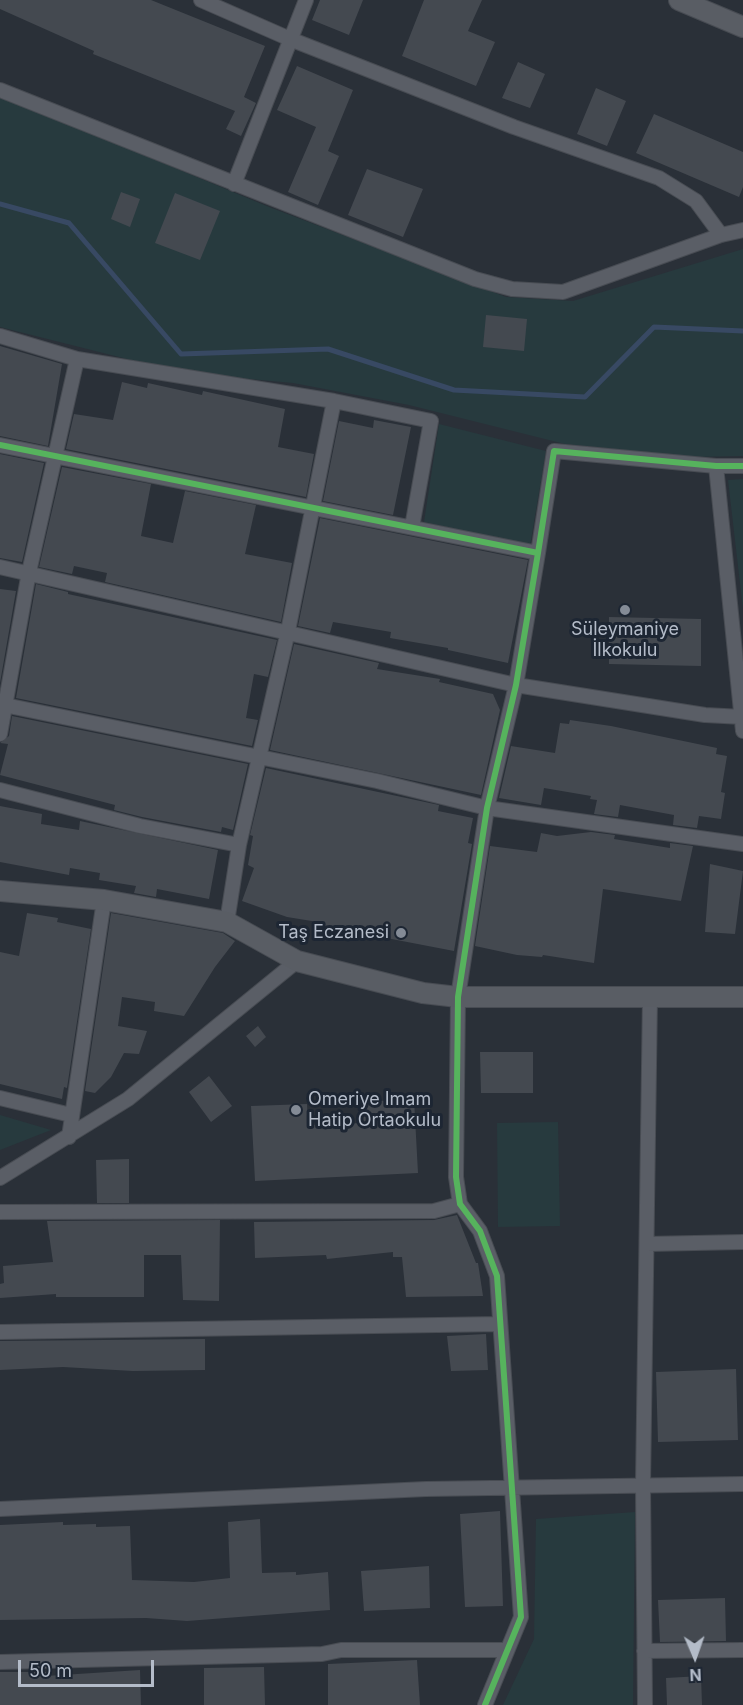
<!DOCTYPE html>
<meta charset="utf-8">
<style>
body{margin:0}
#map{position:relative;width:743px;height:1705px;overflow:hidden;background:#2a3038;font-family:Inter,sans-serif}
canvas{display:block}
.north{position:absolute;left:665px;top:1627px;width:60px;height:60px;-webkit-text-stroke:4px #1d2633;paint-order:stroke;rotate:178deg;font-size:16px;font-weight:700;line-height:24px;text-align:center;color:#b4bcc9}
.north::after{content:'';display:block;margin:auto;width:21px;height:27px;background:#b4bcc9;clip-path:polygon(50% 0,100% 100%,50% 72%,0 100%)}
.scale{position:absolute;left:18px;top:1660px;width:136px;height:27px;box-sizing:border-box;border:3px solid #b4bcc9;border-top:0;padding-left:8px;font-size:18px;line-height:21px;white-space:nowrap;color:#b4bcc9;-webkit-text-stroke:4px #1d2633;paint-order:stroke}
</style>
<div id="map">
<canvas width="743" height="1705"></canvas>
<div class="north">N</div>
<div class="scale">50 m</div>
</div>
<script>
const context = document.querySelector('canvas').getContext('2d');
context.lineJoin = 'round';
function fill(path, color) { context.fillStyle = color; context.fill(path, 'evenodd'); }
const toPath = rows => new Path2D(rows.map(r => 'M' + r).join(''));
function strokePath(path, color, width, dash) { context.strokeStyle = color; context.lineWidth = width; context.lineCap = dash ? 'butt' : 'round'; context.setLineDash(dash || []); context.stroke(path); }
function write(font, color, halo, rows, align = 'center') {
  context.font = font + ' Inter,sans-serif'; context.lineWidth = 6; context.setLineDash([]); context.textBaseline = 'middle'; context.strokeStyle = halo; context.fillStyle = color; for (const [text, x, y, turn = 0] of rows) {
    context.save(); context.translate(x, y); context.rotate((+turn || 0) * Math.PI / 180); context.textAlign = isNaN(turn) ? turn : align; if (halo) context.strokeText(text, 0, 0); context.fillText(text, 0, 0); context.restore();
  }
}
const green = toPath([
 [0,95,269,207,506,297,573,301,743,249,743,456,689,457,565,444,409,405,293,383,217,376,131,360,0,327],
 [439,424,546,451,530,546,424,522],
 [743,479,743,609,728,480],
 [0,1115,51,1130,0,1150],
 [558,1122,560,1226,498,1227,497,1123],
 [635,1512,633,1705,503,1705,534,1639,536,1519]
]);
const stream = toPath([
 [0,204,69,223,181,354,328,349,454,390,585,397,654,327,743,331]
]);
const building = toPath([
 [0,0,151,0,265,46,244,97,256,103,241,136,226,129,235,111,93,54,94,51,0,9],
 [320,0,363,0,349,35,312,20],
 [424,0,482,0,468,31,495,42,476,86,402,56],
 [518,62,545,74,530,108,502,98],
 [297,66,353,90,328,151,339,156,318,205,288,192,316,127,277,110],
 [596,88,626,101,607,146,577,134],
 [654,114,743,152,743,187,739,197,636,153],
 [367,169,423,189,403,237,348,215],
 [121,192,140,199,130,227,111,219],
 [175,193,220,211,200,260,155,243],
 [486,315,527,319,524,351,483,347],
 [0,346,62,364,48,446,0,436],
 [122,382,147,388,148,383,202,395,203,391,285,409,278,447,314,454,306,497,66,449,74,414,113,420],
 [374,420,411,427,393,515,323,501,339,421,373,428],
 [0,454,44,463,22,562,0,558],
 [62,467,151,484,141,536,173,543,185,491,256,505,245,554,292,563,281,622,105,582,107,573,74,566,72,574,39,567],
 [320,518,528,560,508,663,448,650,448,648,390,638,391,632,333,622,330,633,298,626],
 [36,584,68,592,68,594,277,640,268,677,254,674,246,718,258,720,252,746,16,698],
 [0,589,16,591,0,683],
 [609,617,701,619,701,666,609,664],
 [294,644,379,663,377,669,440,679,439,682,493,694,500,710,481,795,270,750],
 [12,716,248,764,233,830,222,827,221,832,142,817,114,810,115,805,0,775,8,744,0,743,9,736],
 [570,720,611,726,717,748,716,754,727,756,721,792,725,793,721,819,699,816,697,828,673,825,674,815,620,805,618,817,594,814,597,800,590,799,591,796,544,788,541,805,499,798,511,746,555,753,560,723,569,724],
 [266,768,439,805,438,811,473,818,468,843,472,844,454,951,324,926,324,923,287,917,242,901,254,868,248,865,253,836,250,835],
 [0,806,42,814,41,824,79,830,80,821,218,850,209,899,157,889,156,897,134,893,136,886,99,880,100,873,70,868,69,875,0,862],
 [591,832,615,835,614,839,670,848,670,843,693,846,681,901,603,889,594,963,543,955,542,957,517,955,475,946,490,846,537,852,541,833,557,836],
 [710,864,743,871,735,934,705,932],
 [27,913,58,918,57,922,91,929,67,1088,64,1087,62,1099,0,1084,0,952,19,956],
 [111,913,223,933,235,941,215,967,184,1016,154,1011,155,1002,122,997,118,1026,147,1031,139,1054,124,1053,111,1077,95,1093,85,1091],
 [258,1026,266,1037,255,1047,246,1036],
 [480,1052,533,1052,533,1093,481,1093],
 [209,1076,232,1106,211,1122,189,1092],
 [414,1099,418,1173,255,1181,251,1106,307,1104,308,1125,361,1123,360,1102],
 [129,1159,129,1203,97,1203,96,1160],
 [457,1215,476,1263,478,1263,483,1296,406,1297,402,1257,393,1257,393,1252,327,1259,326,1255,255,1258,254,1222,434,1220],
 [220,1220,219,1301,183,1300,181,1255,144,1255,144,1297,56,1297,56,1294,0,1298,0,1284,4,1283,3,1266,53,1262,47,1221],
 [486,1334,488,1370,451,1371,447,1336],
 [205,1339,205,1370,133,1371,63,1367,0,1370,0,1341],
 [736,1369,738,1440,658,1442,656,1372],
 [500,1511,503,1606,465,1607,460,1514],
 [260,1519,262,1573,296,1572,296,1575,328,1572,330,1610,187,1621,146,1618,0,1620,0,1525,63,1522,63,1525,96,1524,96,1527,130,1526,132,1580,194,1582,230,1578,228,1522],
 [429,1566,430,1608,364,1611,361,1571],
 [725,1598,726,1641,660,1642,658,1600],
 [417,1660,420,1705,328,1705,328,1664],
 [264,1667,265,1705,204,1705,204,1668],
 [140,1670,141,1705,0,1705,0,1672,46,1672,46,1676],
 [701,1676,702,1705,667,1705,666,1678]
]);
const street = toPath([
 [201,0,290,39,514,127,659,178,696,201,721,235],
 [0,90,475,279,512,289,563,292,721,235,743,230],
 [234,184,306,0],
 [0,336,77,359,29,572,0,734],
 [77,359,334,401,431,421,412,527],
 [0,445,538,553,554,451,716,466,743,466],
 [716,466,743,731],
 [0,567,516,685,705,715,743,717],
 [0,704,377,781,487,808,743,844],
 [0,790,140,826,239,845],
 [227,922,239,845,288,631,334,401],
 [0,1098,71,1115],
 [69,1137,104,900],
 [0,1178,128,1099,297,961],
 [0,1212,434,1211,460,1204],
 [647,1244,743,1242],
 [0,1332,500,1324],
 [0,1509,426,1489,743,1484],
 [644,1651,743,1650],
 [0,1662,322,1654,341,1650,507,1650],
 [485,1705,521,1617,497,1276,480,1231,460,1204,456,1177,458,997,487,808,516,685,538,553],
 [645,1705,643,1485,650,996]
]);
const secondary = toPath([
 [679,0,743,27],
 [0,891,104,900,227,922,297,961,423,993,458,997,743,997]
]);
const cycleway = toPath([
 [0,445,538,553,554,451,716,466,743,466],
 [485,1705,521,1617,497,1276,480,1231,460,1204,456,1177,458,997,487,808,516,685,538,553]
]);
const markers = [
 [625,610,6,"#848b96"],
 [401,933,6,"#848b96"],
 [296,1110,6,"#848b96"]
];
const poiNames = [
 ["Süleymaniye",625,630],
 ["İlkokulu",625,651],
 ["Taş Eczanesi",389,933,"right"],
 ["Omeriye Imam",308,1100,"left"],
 ["Hatip Ortaokulu",308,1121,"left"]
];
fill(green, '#273a3e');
strokePath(stream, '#384963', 5);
fill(building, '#444950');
strokePath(street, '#484c53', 16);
strokePath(secondary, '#484c53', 22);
strokePath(street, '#5a5e66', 14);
strokePath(secondary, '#595d64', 20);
strokePath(cycleway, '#56b35d', 6);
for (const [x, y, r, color] of markers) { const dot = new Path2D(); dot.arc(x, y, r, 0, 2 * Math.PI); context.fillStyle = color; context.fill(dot); strokePath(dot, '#1d2633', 2); }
write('18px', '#b4bcc9', '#1d2633', poiNames);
</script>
